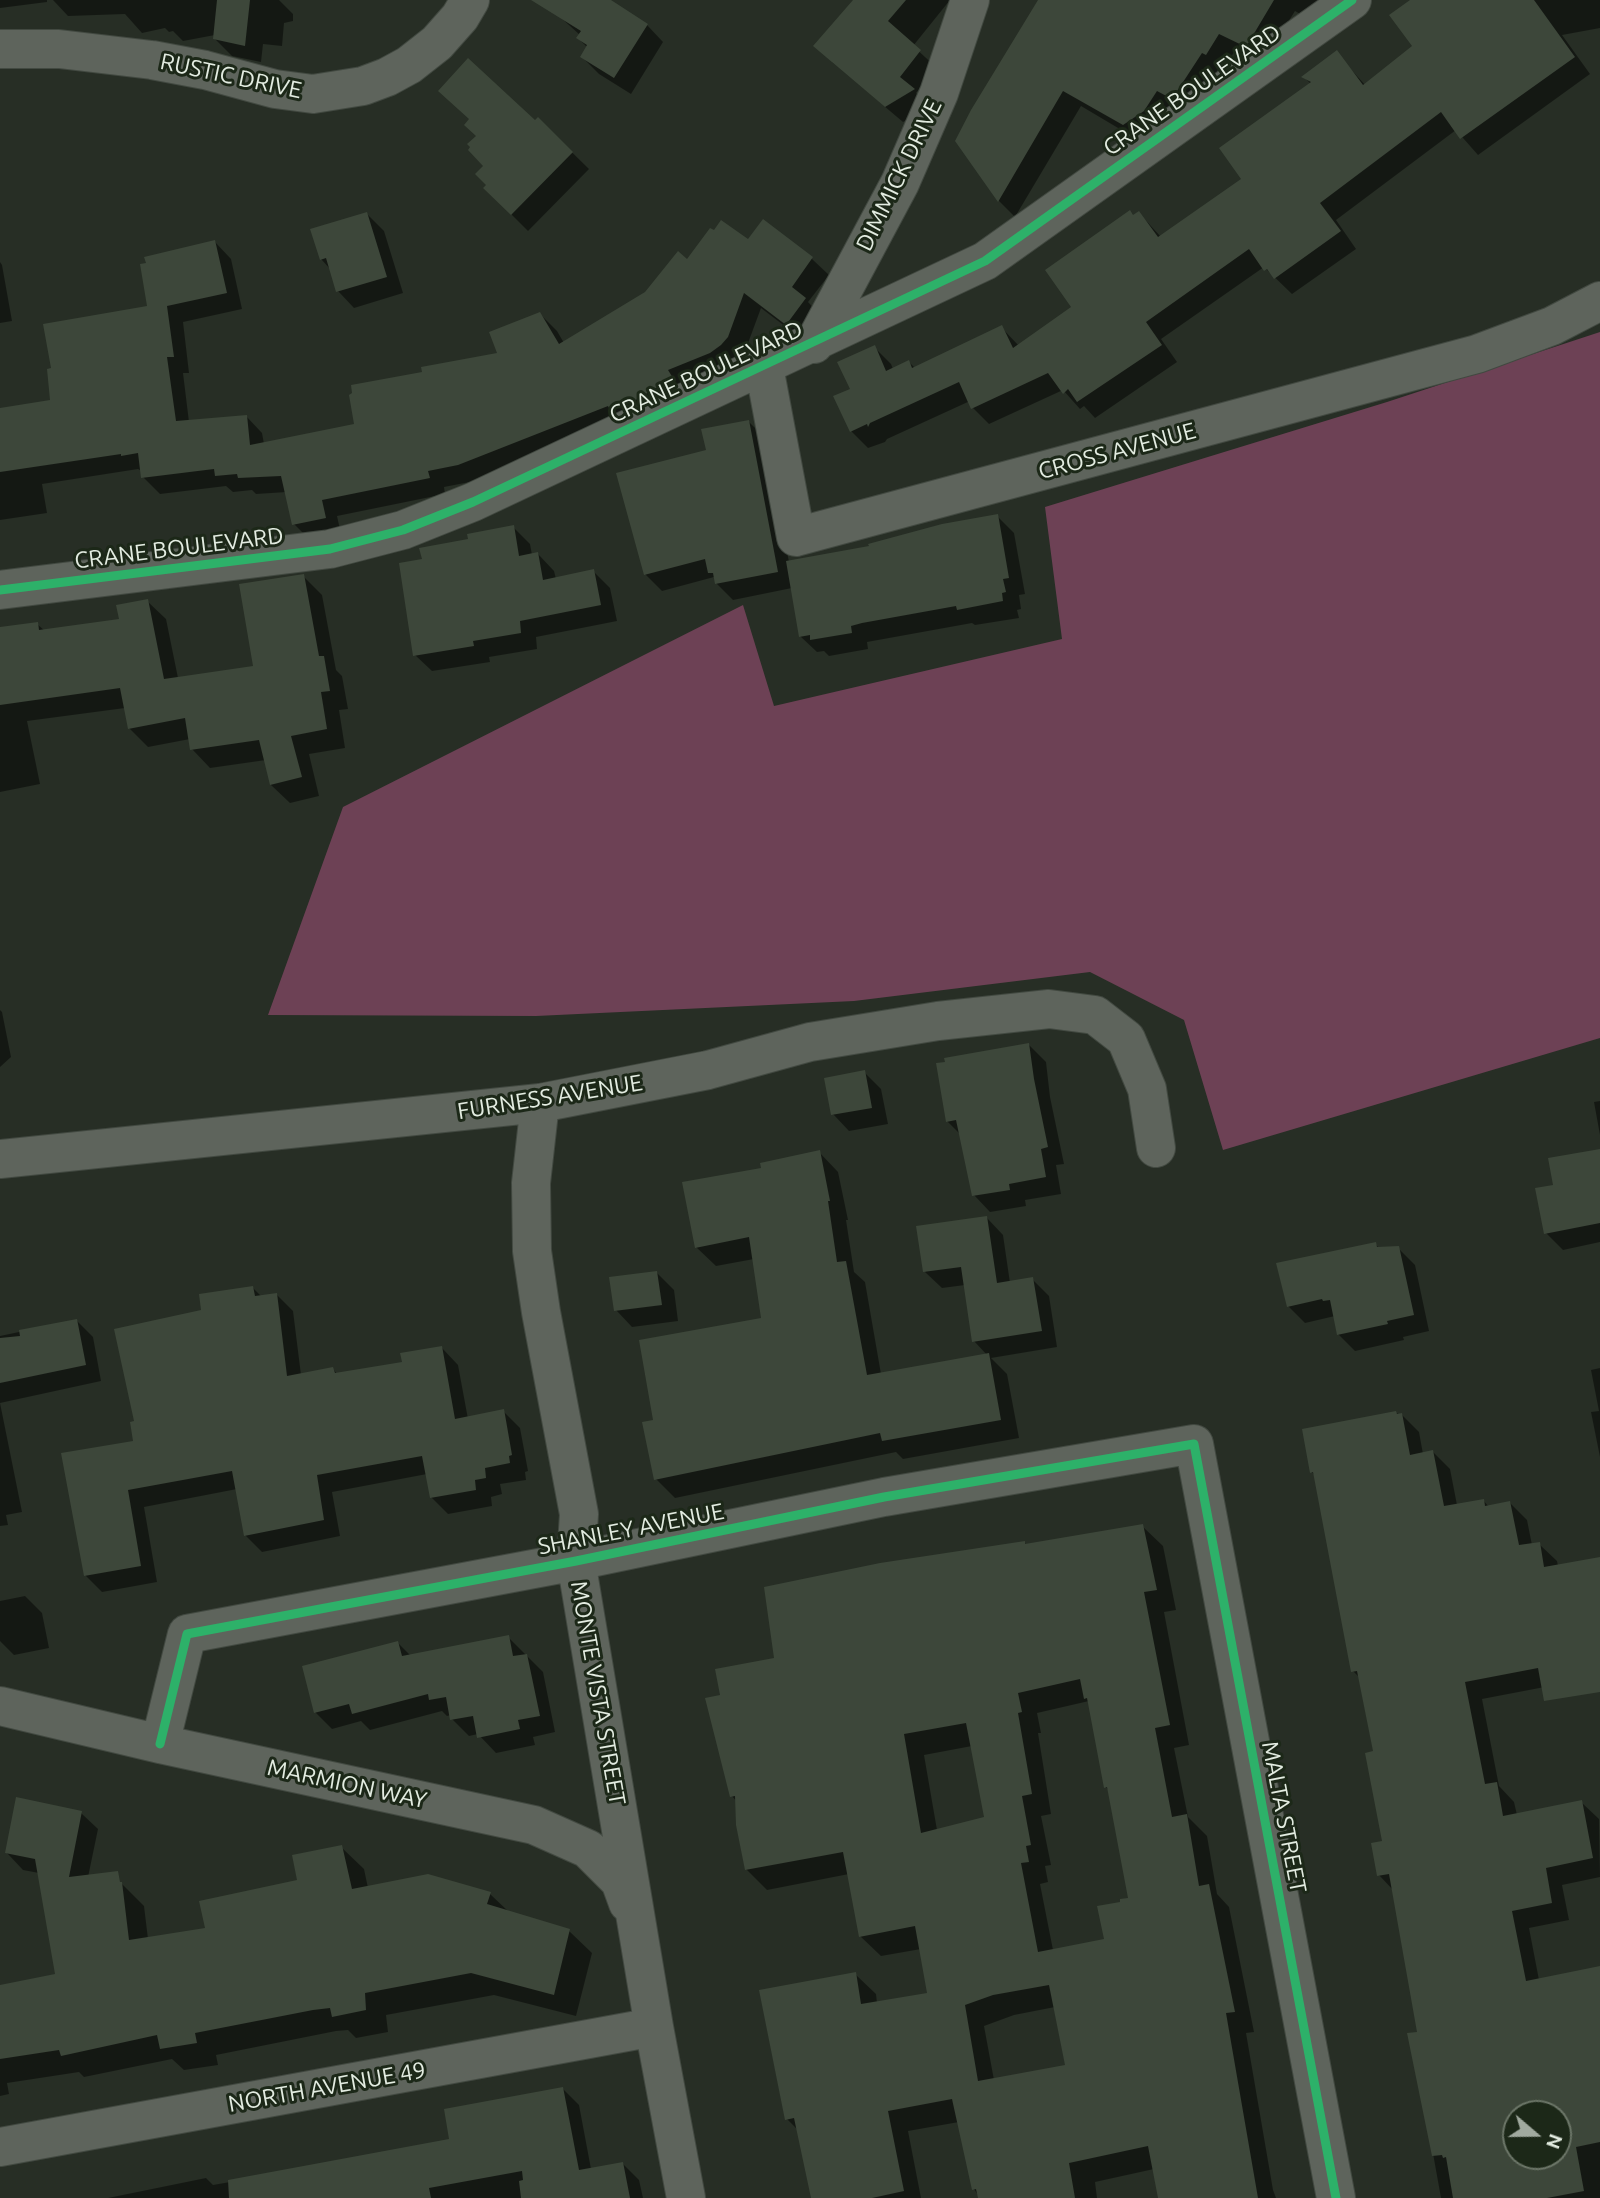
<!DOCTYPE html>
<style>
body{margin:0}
#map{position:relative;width:1600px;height:2198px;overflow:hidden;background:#272e25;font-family:Ubuntu,sans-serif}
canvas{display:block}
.north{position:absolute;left:1502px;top:2100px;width:70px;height:70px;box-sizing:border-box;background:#1c2818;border:2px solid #6c7668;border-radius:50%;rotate:110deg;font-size:19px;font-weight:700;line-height:28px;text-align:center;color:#e3ece1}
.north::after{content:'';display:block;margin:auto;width:24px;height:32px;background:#a1aa9f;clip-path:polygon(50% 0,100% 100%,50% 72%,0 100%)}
</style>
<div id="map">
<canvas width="1600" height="2198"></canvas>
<div class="north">N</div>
</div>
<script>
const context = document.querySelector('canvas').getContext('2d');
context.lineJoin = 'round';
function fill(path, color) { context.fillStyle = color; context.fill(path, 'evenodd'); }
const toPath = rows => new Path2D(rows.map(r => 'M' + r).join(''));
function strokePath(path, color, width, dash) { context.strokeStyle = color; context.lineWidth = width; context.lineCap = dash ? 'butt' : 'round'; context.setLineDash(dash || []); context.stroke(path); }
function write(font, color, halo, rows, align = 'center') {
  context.font = font + ' Ubuntu,sans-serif'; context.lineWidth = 6; context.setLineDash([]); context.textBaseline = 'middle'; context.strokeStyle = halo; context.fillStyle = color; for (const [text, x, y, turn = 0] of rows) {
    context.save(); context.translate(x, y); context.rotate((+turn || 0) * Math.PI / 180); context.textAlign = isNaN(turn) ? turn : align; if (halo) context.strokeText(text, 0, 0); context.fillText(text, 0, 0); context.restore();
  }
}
const green = toPath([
 [1600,332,1600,1038,1223,1150,1184,1020,1090,972,854,1001,536,1016,268,1015,343,807,743,605,774,706,1062,639,1045,507,1387,402]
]);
const shadow = toPath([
 [0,0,47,0,47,2,0,8],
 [53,0,279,0,293,14,293,21,284,23,282,46,263,44,261,62,232,56,215,39,215,35,183,41,173,31,169,32,165,28,142,33,125,14,68,16],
 [569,0,608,0,647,25,663,42,631,94,599,74,582,57,588,48,578,38,580,35,559,16],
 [855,0,950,0,913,46,937,68,916,93,930,107,903,122,832,62],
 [1040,0,1323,0,1311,20,1295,11,1263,62,1236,49,1223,70,1219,68,1189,115,1140,141,1081,106,1015,217,999,201,957,141],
 [1413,0,1600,0,1600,28,1562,35,1590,74,1478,155,1456,130,1336,220,1356,249,1292,294,1264,267,1161,339,1177,362,1095,418,1084,406,1080,409,1063,390,989,424,973,408,970,401,887,439,885,442,868,448,851,431,852,390,874,347,891,364,893,369,909,362,915,368,1001,327,1019,346,1073,308,1134,217,1139,213,1161,237,1244,180,1311,84,1304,77,1337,54,1366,86,1414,47],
 [538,119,589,169,528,231,485,188],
 [367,214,384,231,403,293,354,308,338,291,331,270,321,259],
 [763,222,812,259,829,275,808,302,821,316,803,340,761,308,744,354,475,481,444,487,445,494,337,516,341,534,310,540,294,524,287,492,256,494,252,490,233,492,226,486,160,494,143,477,142,471,138,469,42,484,47,513,0,520,0,410,52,401,215,242,231,259,242,309,183,322,189,373,183,373,189,422,246,416,262,433,264,444,356,425,424,373,500,355,540,314,557,331,564,343,647,293,687,262,748,242],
 [0,262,2,265,12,321,0,323],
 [749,422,765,438,789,562,871,547,997,516,1014,533,1025,594,1019,595,1021,609,1017,610,1019,618,975,625,972,623,867,642,868,649,829,656,824,651,817,652,800,636,792,588,733,600,716,583,714,577,662,591,645,574,708,452],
 [513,527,530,544,532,555,538,554,554,571,556,579,593,571,610,588,617,621,536,637,537,649,489,657,490,662,432,671,415,655,424,561,470,541],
 [303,576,322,595,336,670,342,676,348,709,339,710,345,748,309,754,319,796,290,803,271,785,266,760,210,768,192,749,190,739,148,747,129,728,125,708,27,721,40,784,0,792,0,628,37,624,45,631,121,620,147,601,166,619,178,678,255,667],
 [0,1010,2,1012,11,1057,0,1067],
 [1029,1045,1046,1062,1050,1097,1064,1164,1056,1165,1061,1194,1025,1200,1026,1206,990,1212,974,1195,961,1135,947,1121],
 [864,1072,881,1089,888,1124,849,1131,833,1114],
 [1600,1101,1600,1135,1594,1102],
 [1600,1151,1600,1242,1563,1250,1546,1233,1555,1186],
 [819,1152,838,1172,848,1220,846,1220,854,1272,865,1282,881,1374,987,1355,974,1341,965,1285,942,1288,925,1272,987,1218,1003,1235,1010,1283,1032,1279,1049,1296,1057,1347,991,1358,1007,1374,1019,1438,903,1459,896,1452,675,1498,656,1479,655,1421,762,1319,754,1259,716,1266,696,1247,763,1169],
 [1375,1244,1380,1249,1398,1248,1415,1265,1429,1331,1403,1337,1404,1340,1355,1351,1338,1334,1335,1316,1305,1323,1288,1306],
 [657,1273,674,1290,678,1321,632,1327,616,1310],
 [253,1288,262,1297,277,1295,293,1311,301,1375,333,1369,338,1375,404,1363,442,1348,458,1365,468,1419,503,1411,520,1428,528,1471,525,1472,526,1480,500,1484,502,1494,491,1497,492,1506,448,1514,431,1497,427,1474,332,1492,340,1536,262,1552,245,1535,237,1489,144,1507,157,1582,102,1592,85,1575,135,1442,136,1423,203,1312],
 [76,1320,93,1337,101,1381,0,1403,22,1512,6,1515,8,1525,0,1526,0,1336],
 [1600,1368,1600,1457,1591,1412,1599,1411,1591,1370],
 [1396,1413,1402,1415,1419,1432,1423,1454,1433,1452,1450,1469,1457,1505,1483,1500,1489,1507,1510,1503,1527,1520,1532,1545,1539,1544,1557,1561,1558,1566,1600,1559,1600,1659,1576,1681,1482,1699,1499,1786,1514,1802,1517,1815,1581,1802,1599,1819,1600,1877,1562,1885,1569,1920,1529,1928,1539,1980,1600,1985,1600,2198,1441,2198,1420,2081,1419,2033,1393,1890,1379,1875,1384,1842,1375,1753,1360,1678,1353,1671,1315,1476,1312,1472],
 [1516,2114,1558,2114,1558,2156,1516,2156],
 [1142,1526,1163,1546,1176,1610,1164,1612,1189,1745,1174,1748,1188,1817,1207,1836,1217,1894,1229,1907,1254,2032,1246,2033,1273,2190,1276,2198,1160,2198,1154,2169,1095,2182,1097,2198,980,2198,974,2189,959,2122,908,2131,921,2198,813,2198,799,2131,787,2119,855,1974,876,1994,877,2003,929,1995,921,1949,881,1956,860,1936,849,1874,767,1890,746,1869,737,1802,732,1796,722,1696,776,1660,1024,1542,1027,1546],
 [1089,1701,1106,1787,1109,1791,1130,1899,1122,1903,1106,1941,1053,1950,1040,1884,1048,1882,1045,1866,1051,1865,1041,1816,1051,1814,1038,1733,1041,1733,1037,1713],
 [972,1746,986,1818,937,1830,924,1755],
 [1055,2007,1067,2067,994,2080,984,2026,1014,2015],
 [25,1596,42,1613,49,1648,14,1655,0,1641,0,1601],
 [508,1637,543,1672,555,1732,533,1737,535,1745,496,1753,478,1734,469,1736,452,1719,451,1715,447,1716,442,1711,370,1730,361,1721,332,1729,315,1712,398,1643,411,1656],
 [81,1813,98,1829,87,1882,23,1870,7,1853],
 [341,1847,364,1869,368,1888,490,1894,509,1912,569,1931,592,1953,576,2016,494,1995,386,2015,388,2032,356,2038,348,2030,336,2031,216,2055,218,2065,184,2070,172,2059,84,2077,79,2072,7,2083,9,2094,0,2096,0,1987,57,1976,121,1883,144,1906,148,1939,207,1930,299,1881],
 [563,2089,579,2105,591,2169,623,2164,639,2180,643,2198,108,2198,206,2178,213,2185,344,2162,451,2140]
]);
const building = toPath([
 [217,0,250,0,245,46,213,39],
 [531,0,611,0,648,24,614,78,580,57,587,45,576,38,581,31],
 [853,0,906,0,888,21,921,50,900,77,915,89,885,107,813,46],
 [1038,0,1274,0,1246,47,1219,34,1206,55,1202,53,1172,99,1157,91,1144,111,1123,125,1063,91,998,202,955,141,971,110],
 [1410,0,1534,0,1575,57,1460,139,1441,112,1320,203,1341,231,1274,279,1267,269,1264,271,1249,249,1146,322,1162,345,1077,402,1068,389,1063,394,1048,373,971,409,959,382,870,423,868,427,867,424,850,432,833,396,850,389,837,362,875,345,886,371,909,360,912,368,1002,325,1013,348,1071,307,1045,270,1130,210,1133,215,1139,211,1158,237,1241,179,1219,148,1311,82,1301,77,1337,50,1363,85,1412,46,1389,15],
 [468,58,535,120,538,117,573,152,511,215,483,188,486,185,475,174,483,166,468,150,470,147,467,144,476,136,464,125,469,119,438,91],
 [367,212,387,277,336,292,326,258,320,260,310,229],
 [763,219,813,257,792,287,806,298,786,325,744,293,728,337,721,345,710,353,668,370,673,378,634,401,631,397,609,408,608,406,458,465,428,471,430,478,322,500,326,518,292,525,281,476,238,478,237,474,215,476,214,469,141,478,138,453,121,456,121,454,0,472,0,408,50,400,47,369,51,368,43,324,147,306,140,264,146,263,144,257,215,240,227,293,167,306,174,357,167,357,176,421,247,415,250,445,354,424,349,395,352,393,351,385,422,372,421,367,497,353,489,332,540,312,559,344,645,292,678,251,687,259,710,228,714,230,721,220,748,239],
 [749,420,778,572,715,584,713,573,708,573,705,559,644,575,616,473,706,450,701,429],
 [998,514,1009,578,1003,579,1006,592,1002,593,1003,601,957,610,956,606,862,623,851,626,852,633,810,640,810,635,799,637,786,561,869,546,868,544,942,524],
 [514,525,519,556,538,552,543,580,594,569,601,605,520,621,521,633,473,641,474,646,413,656,399,563,422,559,419,548,468,539,467,534],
 [304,574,319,656,324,656,330,691,321,692,327,729,291,736,302,777,270,785,259,740,190,750,185,718,128,729,120,688,0,705,0,627,38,622,39,630,119,619,116,605,148,599,164,679,253,666,239,584],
 [1029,1043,1034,1079,1048,1147,1041,1149,1046,1177,1009,1184,1010,1190,972,1196,956,1120,946,1122,936,1063,945,1062,944,1058],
 [865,1070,872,1108,831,1115,824,1078],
 [1600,1149,1600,1223,1544,1234,1535,1188,1553,1185,1548,1158],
 [820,1150,830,1201,828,1201,837,1262,846,1261,867,1375,989,1353,1001,1420,882,1441,880,1433,654,1480,642,1422,653,1420,639,1340,761,1318,749,1237,695,1248,682,1182,761,1168,760,1163],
 [987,1216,997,1283,1033,1277,1042,1331,972,1342,961,1267,923,1272,916,1226],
 [1376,1242,1377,1247,1399,1246,1414,1315,1387,1321,1388,1324,1337,1335,1330,1300,1323,1301,1322,1299,1287,1307,1276,1263],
 [657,1271,662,1305,614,1311,609,1277],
 [253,1286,255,1296,277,1293,287,1376,333,1367,335,1373,402,1362,400,1353,442,1346,455,1419,504,1409,512,1455,509,1456,510,1463,485,1468,486,1478,475,1480,476,1490,430,1498,422,1456,317,1475,324,1520,244,1536,232,1471,128,1490,141,1566,84,1576,61,1453,133,1441,130,1422,134,1421,114,1329,201,1310,199,1294],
 [77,1319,86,1365,0,1383,0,1338,20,1336,19,1330],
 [1396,1411,1397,1414,1402,1413,1410,1455,1433,1450,1444,1506,1484,1499,1485,1506,1510,1501,1519,1545,1540,1542,1544,1567,1600,1557,1600,1692,1544,1701,1538,1668,1465,1682,1485,1784,1497,1782,1503,1816,1582,1800,1593,1858,1546,1868,1552,1903,1512,1911,1526,1981,1600,1966,1600,2142,1576,2147,1584,2191,1547,2198,1453,2198,1446,2157,1443,2158,1442,2155,1432,2156,1407,2033,1417,2032,1389,1874,1377,1876,1371,1843,1382,1841,1365,1753,1373,1751,1357,1671,1351,1672,1313,1472,1310,1473,1302,1429],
 [1516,2114,1558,2114,1558,2156,1516,2156],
 [1143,1524,1157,1590,1144,1592,1170,1725,1155,1728,1172,1817,1187,1814,1199,1886,1209,1884,1235,2012,1226,2013,1258,2198,1158,2198,1148,2146,1069,2163,1075,2198,978,2198,976,2189,972,2190,952,2099,888,2111,904,2191,872,2198,811,2198,794,2118,785,2120,759,1990,856,1972,861,2004,927,1993,915,1926,859,1937,843,1852,745,1870,736,1825,735,1796,730,1797,705,1698,720,1695,715,1669,774,1658,764,1587,880,1563,1025,1541,1025,1544],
 [1080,1679,1084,1699,1087,1698,1104,1788,1107,1787,1128,1898,1120,1899,1120,1902,1097,1906,1104,1939,1038,1952,1021,1863,1029,1862,1026,1846,1031,1845,1022,1796,1032,1794,1018,1713,1022,1712,1018,1693],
 [966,1723,984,1817,921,1833,904,1734],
 [1049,1985,1065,2065,978,2081,965,2005,993,1995],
 [509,1635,513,1656,527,1654,540,1716,518,1720,520,1729,477,1738,473,1716,450,1720,446,1697,429,1700,428,1694,352,1714,349,1704,314,1713,302,1666,398,1641,402,1656],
 [16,1797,82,1811,69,1877,118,1871,120,1882,122,1882,129,1940,205,1928,199,1901,297,1880,292,1855,342,1845,352,1889,428,1874,491,1892,487,1904,570,1929,554,1995,471,1973,365,1993,366,2010,332,2017,330,2008,313,2010,195,2033,197,2043,160,2049,157,2035,61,2056,59,2050,0,2059,0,1985,55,1974,35,1859,5,1853],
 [563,2087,579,2170,623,2162,630,2198,521,2198,519,2181,523,2180,522,2171,429,2188,431,2198,229,2198,228,2180,449,2139,444,2109]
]);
const minor = toPath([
 [0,49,59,49,152,60,205,70,275,89,313,94,363,86,387,77,409,65,437,43,460,17,470,0],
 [814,344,900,183,939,93,970,0],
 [764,367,796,537,1477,354,1552,326,1600,301],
 [0,590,330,549,403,530,473,502,985,261,1352,0],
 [540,1103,531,1183,532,1251,541,1312,579,1514,576,1561,654,2027,686,2198],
 [0,1159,540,1103,708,1070,810,1042,938,1021,1049,1009,1095,1015,1126,1039,1147,1089,1156,1148],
 [0,1706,160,1744,534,1825,588,1849,620,1881,628,1903],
 [160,1744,187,1634,576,1561,884,1497,1194,1444,1336,2198],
 [0,2147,654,2027]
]);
const cycleway = toPath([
 [0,590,330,549,403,530,473,502,985,261,1352,0],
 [160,1744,187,1634,576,1561,884,1497,1194,1444,1336,2198]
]);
const streetNames = [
 ["RUSTIC DRIVE",231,76,12],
 ["CRANE BOULEVARD",1192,90,-35],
 ["DIMMICK DRIVE",899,175,-64],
 ["CRANE BOULEVARD",706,372,-25],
 ["CROSS AVENUE",1117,451,-15],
 ["CRANE BOULEVARD",179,548,-7],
 ["FURNESS AVENUE",550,1097,-9],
 ["SHANLEY AVENUE",631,1529,-11],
 ["MONTE VISTA STREET",598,1693,80],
 ["MARMION WAY",347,1784,12],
 ["MALTA STREET",1284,1817,79],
 ["NORTH AVENUE 49",327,2087,-10]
];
fill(green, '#6d4155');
fill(shadow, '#0007');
fill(building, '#3d473a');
strokePath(minor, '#424941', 40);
strokePath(minor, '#5e645c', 38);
strokePath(cycleway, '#2db169', 9);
write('23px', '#e3ece1', '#1c2818', streetNames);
</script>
